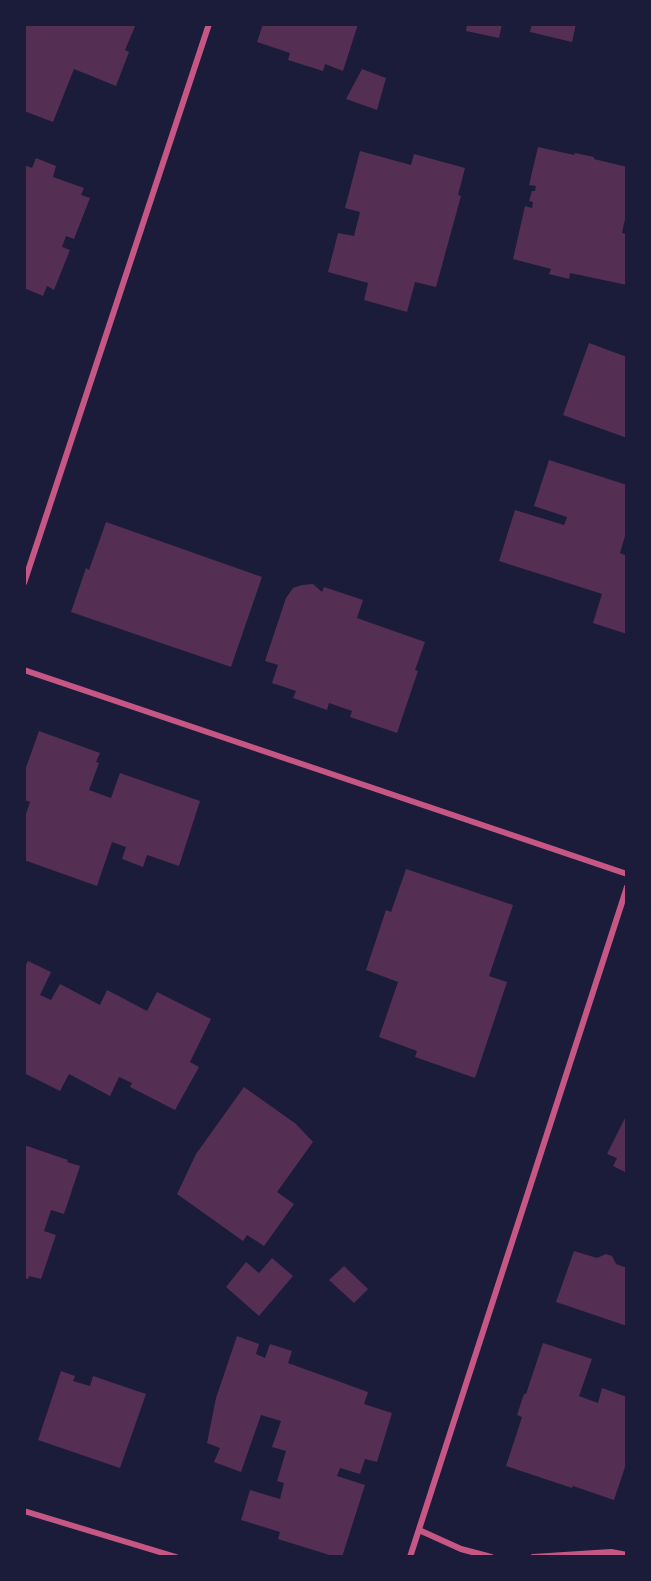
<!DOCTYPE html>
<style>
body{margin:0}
#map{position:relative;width:651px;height:1581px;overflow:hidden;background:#1b1b3a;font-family:"Fira Sans Condensed",sans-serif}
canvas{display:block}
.frame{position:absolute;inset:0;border:26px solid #1b1b3a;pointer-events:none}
</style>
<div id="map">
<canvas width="651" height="1581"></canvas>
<div class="frame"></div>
</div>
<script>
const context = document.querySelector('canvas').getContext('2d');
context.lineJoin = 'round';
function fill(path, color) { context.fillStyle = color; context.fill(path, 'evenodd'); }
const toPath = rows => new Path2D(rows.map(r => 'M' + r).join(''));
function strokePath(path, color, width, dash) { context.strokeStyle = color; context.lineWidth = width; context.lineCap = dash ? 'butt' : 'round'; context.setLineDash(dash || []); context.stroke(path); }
const building = toPath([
 [24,24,136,24,125,50,129,52,116,86,74,69,53,122,24,111],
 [263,24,358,24,343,71,325,64,323,71,288,60,290,53,257,42],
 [467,24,502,24,499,38,466,31],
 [532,24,576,24,572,42,530,32],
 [362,69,386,78,377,110,346,99],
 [538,147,574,155,575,153,594,157,594,159,627,167,627,220,625,219,622,233,627,234,627,285,570,273,569,279,549,274,551,269,513,259,525,206,532,208,533,202,529,201,532,191,535,191,536,186,529,185],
 [360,151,411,165,414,154,465,168,458,195,461,196,436,287,415,282,407,312,364,300,368,283,328,272,338,233,354,236,360,212,345,208],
 [36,158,56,166,53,177,84,188,81,195,90,198,74,239,66,236,62,247,70,250,54,290,47,286,43,296,24,288,24,165,32,168],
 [589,343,627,357,627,438,563,415],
 [549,460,627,485,627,536,625,536,620,553,627,556,627,634,593,623,602,594,499,561,515,510,564,525,567,517,534,506],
 [106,522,262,577,231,667,71,612,86,568,89,570],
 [313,584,322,592,324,587,363,600,357,618,425,642,415,670,418,671,397,733,350,717,352,711,329,703,327,710,293,698,296,691,272,683,278,665,265,661,286,598,293,588,302,585],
 [39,731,100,753,96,762,99,763,89,790,111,798,120,773,200,801,179,866,147,855,143,867,122,859,126,847,112,842,97,886,24,860,24,820,30,802,24,800,24,773],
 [406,869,513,905,489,976,507,982,475,1078,415,1057,417,1051,379,1037,398,982,366,970,386,910,391,912],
 [28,961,51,972,40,995,51,1000,60,984,100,1005,107,990,147,1011,157,992,211,1019,190,1062,199,1067,175,1110,130,1087,132,1083,119,1077,110,1096,69,1074,60,1091,24,1073,24,969],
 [244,1087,296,1124,313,1142,277,1192,294,1204,264,1246,247,1235,243,1241,177,1194,196,1154],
 [627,1114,627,1173,613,1166,617,1158,607,1154],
 [24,1145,68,1160,67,1162,80,1166,64,1214,51,1210,44,1231,56,1235,41,1279,29,1276,28,1279,24,1278],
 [574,1251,597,1258,606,1254,612,1256,616,1264,627,1268,627,1326,556,1302],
 [272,1258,293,1276,259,1316,226,1287,246,1262,259,1273],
 [344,1266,368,1289,354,1303,329,1280],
 [237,1336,259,1344,256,1354,265,1358,270,1344,292,1351,288,1363,368,1392,364,1404,392,1413,377,1462,365,1459,360,1474,340,1468,337,1476,365,1485,342,1557,336,1557,278,1539,280,1532,241,1520,250,1490,280,1499,284,1483,277,1481,286,1451,272,1447,281,1421,261,1415,241,1472,214,1462,220,1448,207,1443,216,1398],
 [543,1343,592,1359,579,1396,598,1403,602,1388,627,1397,627,1461,614,1500,573,1486,572,1488,506,1466,522,1417,517,1415,524,1394,526,1394],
 [61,1371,75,1376,73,1381,90,1386,93,1376,146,1394,120,1468,38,1440]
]);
const minor = toPath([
 [24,583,209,24],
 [24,670,627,874],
 [24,1511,176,1557],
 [419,1530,461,1549,491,1557],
 [410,1557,627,887],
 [533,1557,611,1552,627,1555]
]);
fill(building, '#542f53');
strokePath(minor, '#c65784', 6);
</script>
